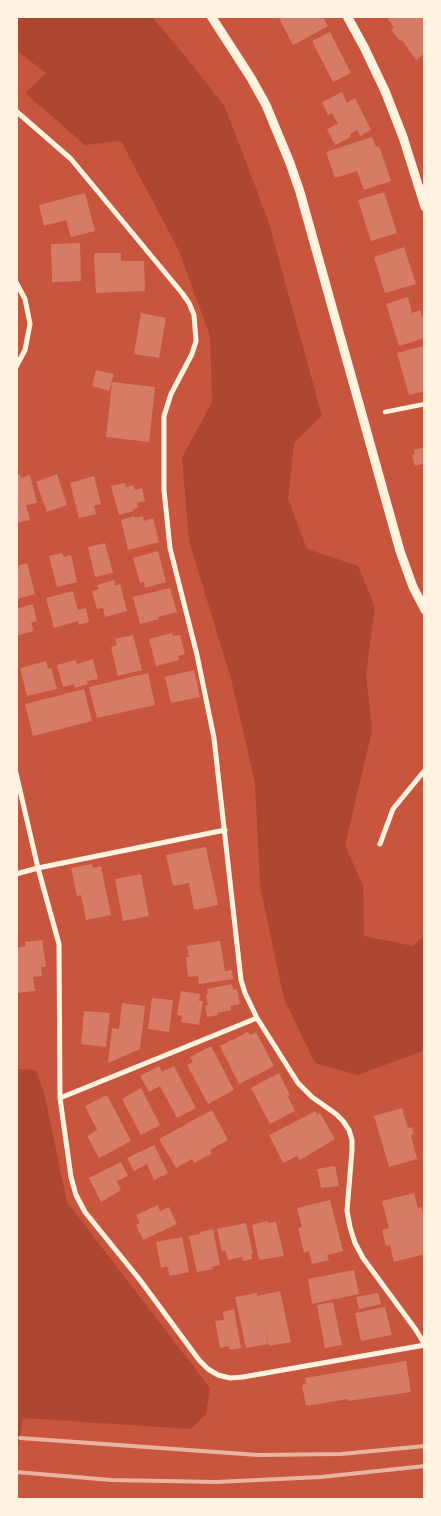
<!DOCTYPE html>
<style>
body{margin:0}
#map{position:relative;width:441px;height:1516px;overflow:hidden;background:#c8553d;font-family:"Nunito Sans",sans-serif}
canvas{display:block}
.frame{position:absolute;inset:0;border:18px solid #fff3e0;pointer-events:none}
</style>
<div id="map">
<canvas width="441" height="1516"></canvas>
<div class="frame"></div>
</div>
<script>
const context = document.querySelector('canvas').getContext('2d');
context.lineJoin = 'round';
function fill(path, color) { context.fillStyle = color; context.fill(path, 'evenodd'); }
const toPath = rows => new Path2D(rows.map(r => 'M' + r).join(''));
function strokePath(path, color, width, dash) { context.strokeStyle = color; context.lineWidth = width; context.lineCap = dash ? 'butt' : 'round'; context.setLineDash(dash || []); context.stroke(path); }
const green = toPath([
 [16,16,151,16,186,57,225,107,268,220,322,416,294,443,288,499,307,549,358,566,375,607,366,674,372,731,345,845,363,886,364,936,413,946,425,935,425,1050,358,1075,315,1063,284,999,260,886,255,783,231,679,189,541,182,458,212,402,210,336,179,251,121,141,85,145,25,93,46,73,16,50],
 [16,1069,36,1070,45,1097,67,1202,210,1388,206,1414,191,1429,23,1418,16,1461]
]);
const building = toPath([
 [278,16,322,16,328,26,293,45],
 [386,16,425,16,425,53,416,60,402,40,400,41,391,30,394,28],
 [330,32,351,73,333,82,312,41],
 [342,92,347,103,355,98,371,130,360,136,357,130,350,134,351,137,335,145,327,129,338,124,332,113,328,115,322,102],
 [372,137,376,147,379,146,391,181,364,190,357,171,335,178,326,152],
 [384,192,397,233,371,241,358,200],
 [85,193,95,231,71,237,66,220,44,226,39,205],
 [80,243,81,281,52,282,51,244],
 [404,247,416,284,385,293,374,257],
 [94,253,121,253,121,261,144,261,145,291,96,293],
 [408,297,412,313,420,310,425,324,425,338,399,346,386,304],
 [141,313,166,318,159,358,134,354],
 [423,346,425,391,409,395,397,353],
 [96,370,114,374,109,391,92,386],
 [112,382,155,387,149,442,106,437],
 [425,447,425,463,415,466,412,455,415,454,414,450],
 [20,474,21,478,30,475,37,503,26,505,30,520,16,523,16,475],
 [57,474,67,505,47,512,36,482],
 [94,476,101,504,94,506,96,514,79,518,70,483],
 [125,483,126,487,133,485,135,490,142,488,145,501,137,503,138,508,133,509,134,511,119,515,111,486],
 [135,516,135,518,143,516,144,521,153,518,159,542,128,550,121,520],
 [105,543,113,573,95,577,88,547],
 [158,551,166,582,145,588,144,582,140,583,133,558],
 [62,553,64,557,71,555,77,582,57,587,49,556],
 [27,563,35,594,16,599,16,566],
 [114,580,115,586,120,584,127,611,105,617,103,608,97,609,92,591,99,589,97,585],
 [170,588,177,612,158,617,159,619,140,624,133,597],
 [73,591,78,610,86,608,89,622,79,625,78,621,54,628,46,598],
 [33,604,37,621,31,623,34,631,16,636,16,609],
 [172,633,173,636,180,635,185,654,178,656,179,660,156,666,149,639],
 [133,635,142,670,118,676,111,647,117,645,115,639],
 [93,659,98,679,87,681,88,684,75,688,74,684,63,687,57,665,76,660,77,664],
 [46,661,48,669,51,668,57,689,27,696,20,668],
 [194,670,200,697,171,703,165,677],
 [148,673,155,705,97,718,89,687],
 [84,689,92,721,33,736,25,704],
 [206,847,218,905,194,910,189,883,173,886,166,855],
 [92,864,93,868,101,866,111,915,86,920,81,895,77,896,71,868],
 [141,874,149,916,123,921,115,879],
 [42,940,46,966,41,967,42,976,33,977,35,991,16,993,16,948,26,946,25,942],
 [220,941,225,971,232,970,233,979,199,984,198,976,188,977,186,957,189,957,187,946],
 [232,984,233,990,237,989,240,1004,230,1006,231,1010,217,1013,218,1015,207,1017,205,1006,208,1005,206,995,208,994,207,989],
 [181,991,200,994,199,1001,203,1001,199,1025,181,1022,182,1016,177,1015],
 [152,998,173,1000,169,1032,148,1029],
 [122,1003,145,1006,140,1049,108,1063,112,1028,119,1029],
 [84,1011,110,1013,106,1047,81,1044],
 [248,1032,250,1035,256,1032,274,1066,239,1084,220,1046],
 [211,1046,234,1090,208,1104,187,1065,193,1062,190,1057],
 [159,1066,162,1072,174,1066,196,1108,177,1118,160,1086,149,1092,140,1076],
 [279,1073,290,1095,288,1097,295,1111,270,1124,251,1088],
 [141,1088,160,1125,141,1135,122,1099],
 [107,1095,131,1141,99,1158,87,1136,97,1130,85,1106],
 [402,1108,408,1128,412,1127,414,1134,411,1135,417,1159,389,1167,374,1116],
 [212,1110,228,1140,210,1150,211,1154,194,1163,192,1159,176,1168,159,1139],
 [316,1111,317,1115,320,1113,335,1139,300,1160,297,1156,283,1163,269,1135],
 [154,1145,168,1173,154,1180,147,1164,134,1171,127,1158],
 [121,1162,128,1176,117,1181,121,1190,101,1202,89,1178],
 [335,1166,339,1186,321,1188,317,1169],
 [414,1193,418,1208,421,1207,425,1219,425,1254,394,1262,390,1245,386,1246,382,1230,389,1228,382,1201],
 [330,1200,343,1251,327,1255,329,1260,312,1264,309,1251,304,1253,298,1228,302,1227,297,1208],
 [158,1205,160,1211,169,1207,177,1224,143,1240,136,1225,140,1223,136,1215],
 [267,1221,268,1223,276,1222,284,1256,259,1260,252,1225],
 [246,1223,253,1254,251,1255,252,1259,243,1261,242,1257,228,1260,225,1250,222,1252,217,1229],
 [213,1229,220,1265,212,1267,213,1269,197,1272,189,1236,200,1234,200,1232],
 [182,1237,189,1272,170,1276,167,1266,161,1268,156,1242],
 [354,1270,359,1294,312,1304,308,1279],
 [280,1291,291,1342,269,1346,261,1311,268,1344,246,1348,235,1297,257,1293,257,1296],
 [378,1293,381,1304,359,1309,356,1297],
 [333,1302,342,1345,325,1348,317,1305],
 [385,1307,392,1335,361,1341,355,1313],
 [234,1309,241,1348,230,1350,229,1346,220,1348,215,1321,224,1320,223,1312],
 [406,1361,411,1392,348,1401,348,1399,306,1406,302,1385,306,1384,305,1378]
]);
const pedestrian = toPath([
 [385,412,425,404]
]);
const minor = toPath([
 [16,111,71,159,182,293,189,303,194,315,196,341,192,354,171,394,164,416,164,490,170,548,197,655,214,738,241,980,245,993,257,1018,298,1083,312,1097,336,1114,343,1121,349,1130,352,1140,352,1150,347,1211,350,1227,355,1243,363,1258,416,1330,425,1345],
 [16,282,25,299,30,324,25,350,16,367],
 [16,773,38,868,59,944,60,1098,71,1177,76,1195,85,1212,140,1280,199,1360,208,1369,218,1375,230,1378,243,1377,425,1345],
 [380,844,393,809,425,770],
 [16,874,38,868,225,830],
 [60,1098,257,1018]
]);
const tertiary = toPath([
 [211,16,251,78,266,105,290,163,300,192,400,551,413,587,425,610],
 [347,16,364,47,385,91,403,137,425,207]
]);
const rail = toPath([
 [20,1438,258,1455,341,1454,425,1446],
 [16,1472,111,1480,216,1482,321,1477,425,1466]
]);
fill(green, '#ae4732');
fill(building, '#d67c66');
strokePath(pedestrian, '#fff3e0', 4.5);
strokePath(minor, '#fff3e0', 5);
strokePath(tertiary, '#fff3e0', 9);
strokePath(rail, '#e9b49f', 4);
</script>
